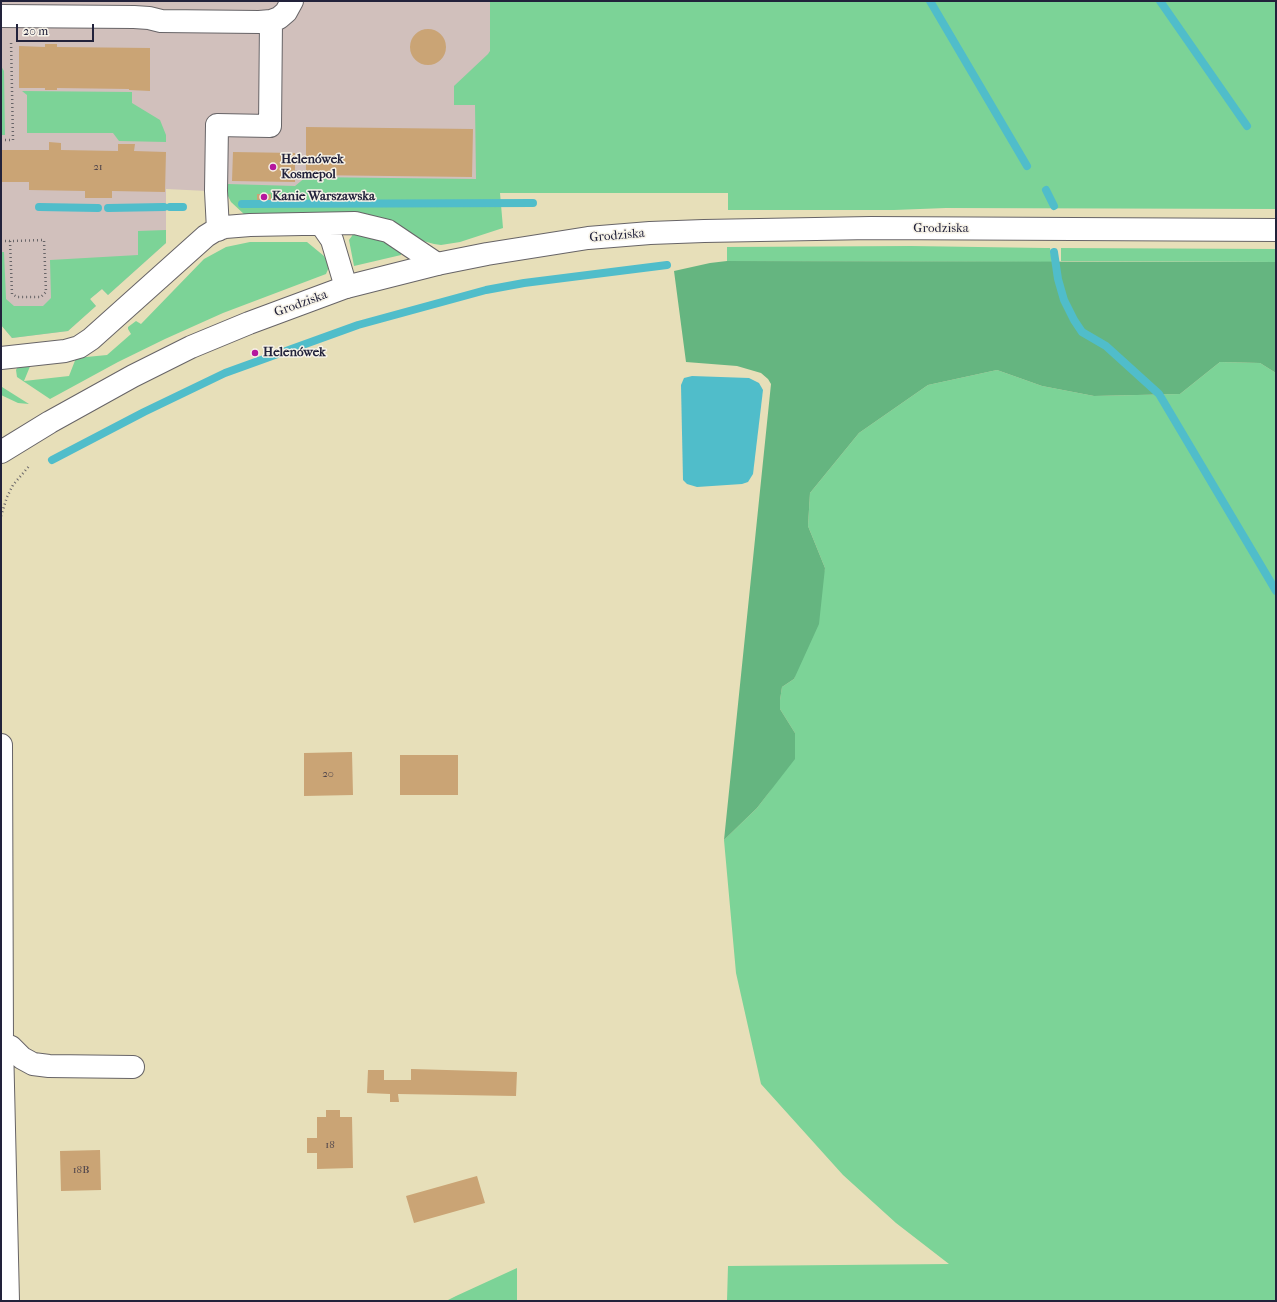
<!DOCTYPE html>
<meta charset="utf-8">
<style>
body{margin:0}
#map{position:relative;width:1277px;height:1302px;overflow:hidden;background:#e7dfb9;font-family:"IM FELL French Canon",serif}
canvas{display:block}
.frame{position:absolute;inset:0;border:2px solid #22223b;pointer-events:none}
.scale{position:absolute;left:16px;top:24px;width:78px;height:18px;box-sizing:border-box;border:2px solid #22223b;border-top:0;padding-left:5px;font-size:12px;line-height:14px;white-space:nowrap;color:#22223b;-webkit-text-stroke:3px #f7f3e8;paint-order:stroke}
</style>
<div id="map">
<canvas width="1277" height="1302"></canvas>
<div class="frame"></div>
<div class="scale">20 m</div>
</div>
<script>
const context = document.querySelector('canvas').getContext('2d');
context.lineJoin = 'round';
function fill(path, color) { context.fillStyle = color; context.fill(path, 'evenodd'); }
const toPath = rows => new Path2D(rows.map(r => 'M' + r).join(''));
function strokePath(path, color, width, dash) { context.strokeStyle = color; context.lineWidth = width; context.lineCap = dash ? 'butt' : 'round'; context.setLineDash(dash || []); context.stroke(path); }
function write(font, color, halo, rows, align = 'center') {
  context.font = font + ' "IM FELL French Canon",serif'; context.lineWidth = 3; context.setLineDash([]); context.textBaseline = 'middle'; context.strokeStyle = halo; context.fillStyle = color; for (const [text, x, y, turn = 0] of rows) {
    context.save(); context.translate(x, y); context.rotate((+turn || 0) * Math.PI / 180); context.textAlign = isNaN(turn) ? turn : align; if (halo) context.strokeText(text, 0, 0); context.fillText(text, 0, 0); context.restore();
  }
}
const industrial = toPath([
 [1,1,500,1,500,193,228,192,166,189,166,243,108,295,102,289,90,299,96,306,68,331,12,338,1,325]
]);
const green = toPath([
 [490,1,1276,1,1276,209,946,208,894,210,728,210,728,193,500,193,503,228,460,242,441,245,434,244,416,239,245,215,231,202,228,196,228,184,295,186,306,177,476,179,475,105,454,105,454,86,488,54,490,51],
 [1,66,4,71,5,135,1,135],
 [22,91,132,92,132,103,160,120,166,135,166,142,119,141,113,133,27,133,27,95],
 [166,230,166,243,108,295,102,289,90,299,96,306,68,331,12,338,1,325,1,252,4,252,6,299,14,306,43,306,51,298,50,260,138,255,138,231],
 [354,233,382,239,401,252,401,255,354,266,349,240],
 [250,242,307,242,324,256,328,263,329,267,326,274,223,313,165,339,118,362,50,399,17,377,16,370,19,364,31,364,24,381,69,376,76,358,107,355,131,334,128,329,128,327,136,321,141,324,204,259,226,247],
 [911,246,1045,248,1050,248,1052,262,727,261,727,247],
 [1061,248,1276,249,1276,262,1061,261],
 [1220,362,1260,363,1276,373,1276,1301,727,1301,728,1266,949,1264,896,1223,843,1175,761,1084,736,973,724,840,757,808,770,791,795,733,780,709,780,700,782,687,794,679,825,568,808,526,810,493,859,433,928,385,997,370,1042,386,1094,396,1180,394],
 [1,379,2,387,29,404,18,403,1,395],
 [517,1268,517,1301,446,1301,456,1296]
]);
const forest = toPath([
 [727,261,1276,262,1276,373,1260,363,1220,362,1180,394,1094,396,1042,386,997,370,928,385,859,433,810,493,808,526,825,568,819,624,794,679,782,687,780,700,780,709,795,733,795,759,757,808,724,840,771,384,768,379,761,373,737,366,686,362,674,271,710,263]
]);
const water = toPath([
 [692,376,749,378,759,383,763,390,753,474,748,482,742,484,697,487,687,484,683,480,681,385,684,378]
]);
const stream = toPath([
 [930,1,1027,166],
 [1160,1,1247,126],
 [1046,190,1054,206],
 [242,204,533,203],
 [39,207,98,208],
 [170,207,183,207],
 [108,208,164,207],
 [1054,252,1058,279,1064,300,1074,320,1082,332,1106,346,1159,394,1276,591],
 [52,460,144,412,225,373,358,325,486,290,524,283,667,265]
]);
const building = toPath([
 '410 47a18 18 0 1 1 36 0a18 18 0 1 1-36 0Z',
 [45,44,57,44,57,47,150,48,150,91,129,90,129,89,57,88,57,90,45,90,45,88,19,88,19,46,45,47],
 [306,127,473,129,472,177,306,175],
 [49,142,61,143,61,150,118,151,118,144,135,144,134,151,166,152,165,192,112,191,112,198,85,198,85,191,29,190,29,182,2,182,2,150,49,150],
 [233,152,295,153,295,182,232,181],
 [257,194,271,194,271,200,257,200],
 [352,752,353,795,304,796,304,753],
 [400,755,458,755,458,795,400,795],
 [411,1069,517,1072,516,1096,398,1094,399,1102,390,1102,390,1094,367,1093,368,1070,384,1070,384,1080,411,1080],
 [326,1110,340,1110,340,1117,352,1117,353,1168,317,1169,317,1153,307,1153,307,1138,317,1138,317,1117,326,1117],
 [100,1150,101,1190,61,1191,60,1151],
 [477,1176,485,1203,414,1223,406,1196]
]);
const path = toPath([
 [1,140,13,140,11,40],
 [1,241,10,241,44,240,46,292,41,297,17,297,12,294,10,241],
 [1,516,7,497,13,485,30,465]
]);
const minor = toPath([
 [1,16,134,17,149,18,161,21,259,22,271,21,279,18,286,12,292,1],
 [318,224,323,227,332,240,346,287],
 [218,230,216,191,217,125,270,126,271,21],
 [1,358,65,351,79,347,91,339,206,236,214,231,225,227,250,225,355,223,388,231,437,264],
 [1,745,2,1043,8,1301],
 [2,1043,11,1047,22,1058,33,1064,49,1066,133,1067]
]);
const major = toPath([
 [1,452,50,422,133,376,191,347,249,323,346,287,437,264,487,254,588,238,650,233,704,231,871,228,1276,230]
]);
const markers = [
 [273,167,4,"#b5179e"],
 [264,197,4,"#b5179e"],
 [255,353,4,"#b5179e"]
];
const numberNames = [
 ["21",98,167],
 ["20",328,774],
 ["18",330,1145],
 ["18B",81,1170]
];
const poiNames = [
 ["Helenówek",281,160],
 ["Kosmepol",281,175],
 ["Kanie Warszawska",272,197],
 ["Helenówek",263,353]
];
const streetNames = [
 ["Grodziska",941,229],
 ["Grodziska",617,236,-5],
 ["Grodziska",301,304,-20]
];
fill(industrial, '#d1c0bc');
fill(green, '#7cd397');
fill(forest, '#65b580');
fill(water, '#50bdca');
strokePath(stream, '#50bdca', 8);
fill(building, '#caa475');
strokePath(minor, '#676467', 24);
strokePath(major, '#676467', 24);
strokePath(path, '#676467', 2.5, [1, 3]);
strokePath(minor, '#fff', 22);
strokePath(major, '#fff', 22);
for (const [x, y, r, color] of markers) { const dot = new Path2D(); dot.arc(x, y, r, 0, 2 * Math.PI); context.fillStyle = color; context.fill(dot); strokePath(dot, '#f7f3e8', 1.5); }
write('11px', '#4c424a', null, numberNames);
write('bold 13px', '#22223b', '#f7f3e8', poiNames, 'left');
write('13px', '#22223b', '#f7f3e8', streetNames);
</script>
